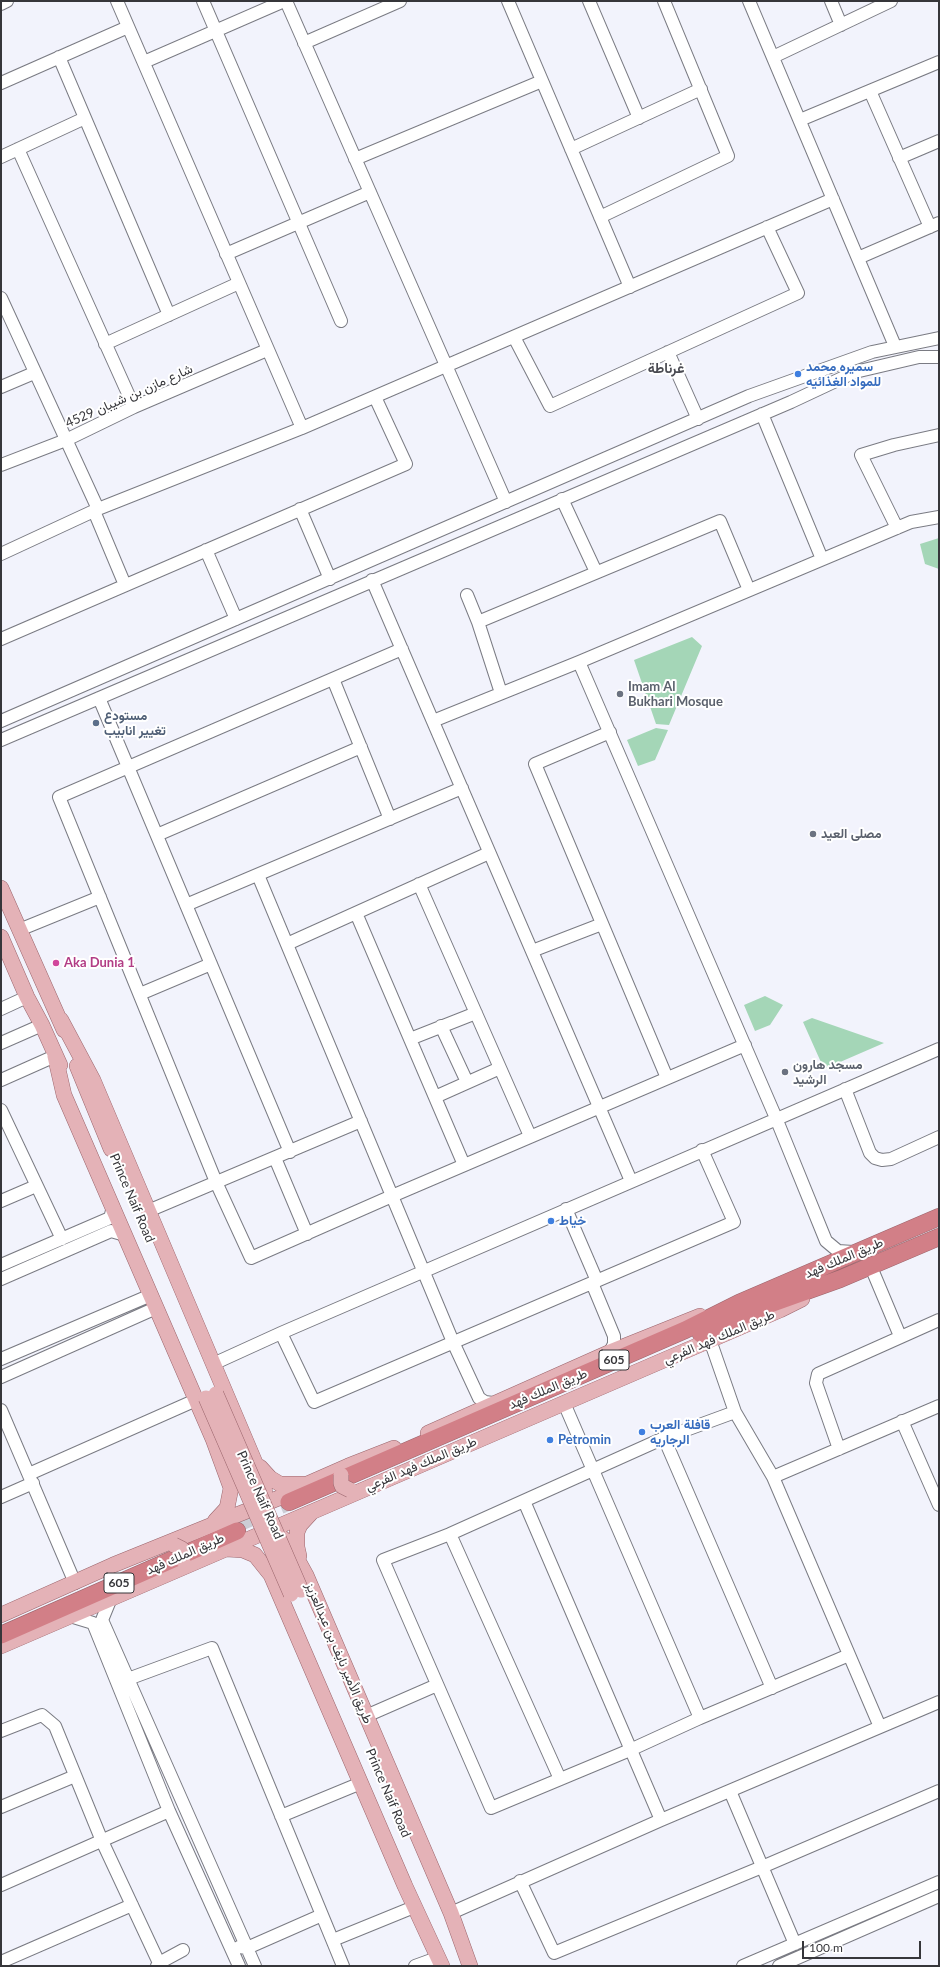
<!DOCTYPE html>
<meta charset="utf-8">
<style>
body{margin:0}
#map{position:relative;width:940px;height:1967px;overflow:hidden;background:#f2f3fc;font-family:Lato,sans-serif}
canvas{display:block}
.frame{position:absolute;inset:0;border:2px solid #36363a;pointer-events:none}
.scale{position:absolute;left:802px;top:1941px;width:119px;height:18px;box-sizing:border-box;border:2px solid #36363a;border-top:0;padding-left:5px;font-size:12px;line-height:14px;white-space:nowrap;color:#36363a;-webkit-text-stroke:3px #fff;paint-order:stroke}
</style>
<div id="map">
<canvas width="940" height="1967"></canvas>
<div class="frame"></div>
<div class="scale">100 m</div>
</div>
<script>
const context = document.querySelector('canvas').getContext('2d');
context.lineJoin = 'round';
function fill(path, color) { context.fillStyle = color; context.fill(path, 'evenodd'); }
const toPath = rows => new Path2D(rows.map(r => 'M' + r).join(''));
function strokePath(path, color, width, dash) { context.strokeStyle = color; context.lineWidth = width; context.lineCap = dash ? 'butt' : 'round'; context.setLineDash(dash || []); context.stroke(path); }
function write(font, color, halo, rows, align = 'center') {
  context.font = font + ' Lato,Vazirmatn,sans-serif'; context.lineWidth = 4; context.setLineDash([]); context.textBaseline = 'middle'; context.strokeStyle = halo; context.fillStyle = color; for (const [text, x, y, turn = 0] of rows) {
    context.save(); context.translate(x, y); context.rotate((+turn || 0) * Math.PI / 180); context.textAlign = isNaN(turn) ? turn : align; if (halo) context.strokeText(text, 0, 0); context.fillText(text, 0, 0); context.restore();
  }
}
const green = toPath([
 [939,538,939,569,925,564,920,544],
 [692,637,702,646,669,725,656,724,634,660],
 [656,728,668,730,655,760,638,766,627,740],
 [765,996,783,1005,770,1025,755,1031,744,1005],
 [812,1018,884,1043,824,1069,803,1022]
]);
const highwayTunnel = toPath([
 [234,1525,289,1502]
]);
const minor = toPath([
 [117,1,302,428],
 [203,1,341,321],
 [286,1,506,502],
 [508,1,630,287],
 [589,1,639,118],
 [749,1,895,346],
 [831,1,841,25],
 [1,4,7,1],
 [304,43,400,1],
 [59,57,169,315],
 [773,57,891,1],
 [144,62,284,1],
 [1,83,128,27],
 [870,91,930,227],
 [800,120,939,62],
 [18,149,134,407],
 [571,149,701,89],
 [1,157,85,118],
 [899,158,939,141],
 [355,159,542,81],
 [600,217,728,156,664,1],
 [226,254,370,192],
 [858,258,939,223],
 [1,298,98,509],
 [514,337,550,406,798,293,767,227],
 [105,344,239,283],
 [668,352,698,419],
 [1,387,34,373],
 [762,414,822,559],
 [1,465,66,440,134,407,267,350],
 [562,499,596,572],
 [300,509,330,579],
 [94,511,125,585],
 [897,528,861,455,894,445,939,435],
 [206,550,236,619],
 [1,554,98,509,302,428,833,199],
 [372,580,631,1181],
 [467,595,478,622],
 [1,639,406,464,375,397],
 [402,649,59,797,216,1182,251,1258,392,1196,745,1045],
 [579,662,776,1118,826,1241,838,1251,853,1252],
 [333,679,390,819],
 [501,693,478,622,720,521,749,590],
 [99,698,290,1152],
 [1,721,749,396,872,352,939,338],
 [433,721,579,662,911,522,939,517],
 [610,732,535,764,667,1078],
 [1,740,791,402,855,372,919,357,939,357],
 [157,835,361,747],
 [258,875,453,1342,479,1398,485,1402,493,1403],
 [419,884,530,1136],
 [186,905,462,788],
 [356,913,464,1165],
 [19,930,100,897],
 [287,944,489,853],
 [532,951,602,924],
 [140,994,211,964],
 [1,1009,27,997],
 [441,1026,467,1082],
 [410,1039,476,1013],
 [1,1043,42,1025],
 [1,1080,55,1056],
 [845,1089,870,1153,875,1158,882,1160,891,1159,939,1137],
 [435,1097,500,1068],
 [1,1110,62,1239],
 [275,1158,307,1234],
 [1,1201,36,1186],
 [566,1209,597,1281],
 [148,1211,361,1121],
 [1,1265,110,1218,113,1207],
 [871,1267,900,1336],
 [1,1279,111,1231,125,1235],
 [592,1283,614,1336,614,1344,610,1352],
 [281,1333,314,1402,734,1222,702,1150],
 [710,1340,735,1412,773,1477,880,1727],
 [1,1359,151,1295],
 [213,1364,281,1333,939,1049],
 [1,1377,156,1308],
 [564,1403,700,1718],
 [1,1410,75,1583],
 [735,1412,664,1438,450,1534,383,1560,491,1808,630,1750,700,1718,849,1655],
 [902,1421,939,1505],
 [664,1438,772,1688],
 [839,1449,816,1383,818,1374,939,1320],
 [29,1474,196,1400],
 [773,1477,939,1406],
 [1,1497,33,1483],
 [524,1501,661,1820],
 [450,1534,560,1779],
 [111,1598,102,1620,255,1966],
 [70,1616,93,1623,169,1811,239,1966],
 [128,1679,212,1648,343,1966],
 [366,1716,437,1685],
 [1,1731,42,1715,55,1726,102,1841,159,1963],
 [730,1791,795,1944],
 [1,1807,75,1776],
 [281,1816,361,1783],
 [520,1881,554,1953,762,1867,939,1791],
 [1,1885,169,1811],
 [451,1913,661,1820,939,1702],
 [333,1940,414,1907],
 [239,1947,247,1948,322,1915],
 [1,1962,132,1905],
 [157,1966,159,1963,183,1950],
 [415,1966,437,1958],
 [743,1966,939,1882],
 [779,1966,939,1896]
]);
const major = toPath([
 [1,888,64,1030],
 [1,937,27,997,42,1025,60,1065],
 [61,1020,93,1080,254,1460,264,1485,265,1495,263,1502],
 [55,1056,64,1095,213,1439,231,1488,227,1508,215,1521],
 [77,1066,111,1149],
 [428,1433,610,1352,700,1316],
 [260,1467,270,1478,280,1484,303,1484],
 [276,1532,289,1544,306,1575,451,1913,470,1966],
 [226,1549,243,1550,255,1555,271,1575,405,1886,442,1966],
 [299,1556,297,1547,297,1532,300,1525,311,1513],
 [1,1615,113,1565,296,1491,307,1484,348,1466,394,1448],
 [1,1646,780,1310,802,1299]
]);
const highway = toPath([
 [701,1334,770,1304,840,1279,939,1237],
 [289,1502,685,1330,739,1303,939,1217],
 [1,1635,237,1531]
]);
const majorBridge = toPath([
 [216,1394,301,1590],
 [206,1398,291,1594],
 [341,1475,341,1483,342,1486,350,1490],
 [174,1545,182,1549,183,1553,183,1560]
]);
const markers = [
 [798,374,4,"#3f7fe0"],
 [620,694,4,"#6b7280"],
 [96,723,4,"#5c6f8a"],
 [813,834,4,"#6b7280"],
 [56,963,4,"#d1479c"],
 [785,1072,4,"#6b7280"],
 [551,1221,4,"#3f7fe0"],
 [642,1432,4,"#3f7fe0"],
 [550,1440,4,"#3f7fe0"]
];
const shields = [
 [614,1360,30],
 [119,1583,30]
];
const shieldNames = [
 ["605",614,1360],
 ["605",119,1583]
];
const shopNames = [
 ["سميره محمد",806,367],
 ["للمواد الغذائيه",806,382],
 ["خياط",559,1221],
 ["قافلة العرب",650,1425],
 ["الرجاريه",650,1440],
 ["Petromin",558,1440]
];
const streetNames = [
 ["شارع مازن بن شيبان 4529",129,396,-24],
 ["Prince Naif Road",132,1198,67],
 ["طريق الملك فهد",844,1258,-23],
 ["طريق الملك فهد الفرعي",719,1337,-23],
 ["طريق الملك فهد",548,1389,-23],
 ["طريق الملك فهد الفرعي",421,1464,-23],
 ["Prince Naif Road",260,1495,66],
 ["طريق الملك فهد",185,1554,-24],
 ["طريق الأمير نايف بن عبدالعزيز",339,1653,67],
 ["Prince Naif Road",388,1793,67]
];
const worshipNames = [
 ["Imam Al",628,687],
 ["Bukhari Mosque",628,702],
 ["مصلى العيد",821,834],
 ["مسجد هارون",793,1065],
 ["الرشيد",793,1080]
];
const serviceNames = [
 ["مستودع",104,716],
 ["تغيير انابيب",104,731]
];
const hotelNames = [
 ["Aka Dunia 1",64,963]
];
const neighbourhoodNames = [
 ["غرناطة",666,368]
];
fill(green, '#a4d6b7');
strokePath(highwayTunnel, '#cccdd5', 17, [17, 8]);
strokePath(minor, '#7a7b83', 14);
strokePath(major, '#9b656c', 16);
strokePath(highway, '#9b656c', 18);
strokePath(minor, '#fff', 12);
strokePath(major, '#e4b2b7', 15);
strokePath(highway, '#d27f87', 17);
strokePath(majorBridge, '#9b656c', 16, []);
strokePath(majorBridge, '#e4b2b7', 15);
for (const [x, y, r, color] of markers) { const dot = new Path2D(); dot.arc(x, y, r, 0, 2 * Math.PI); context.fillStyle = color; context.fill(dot); strokePath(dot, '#fff', 1.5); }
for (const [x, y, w] of shields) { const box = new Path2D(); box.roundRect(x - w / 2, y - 10, w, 20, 3); context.fillStyle = '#fff'; context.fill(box); strokePath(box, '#36363a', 1); }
write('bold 12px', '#36363a', null, shieldNames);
write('bold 13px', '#366cbe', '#fff', shopNames, 'left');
write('13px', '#36363a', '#fff', streetNames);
write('bold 13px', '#5b616d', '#fff', worshipNames, 'left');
write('bold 13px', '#4e5e75', '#fff', serviceNames, 'left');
write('bold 13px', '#b23c85', '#fff', hotelNames, 'left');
write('bold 14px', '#4a4b52', '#fff', neighbourhoodNames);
</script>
